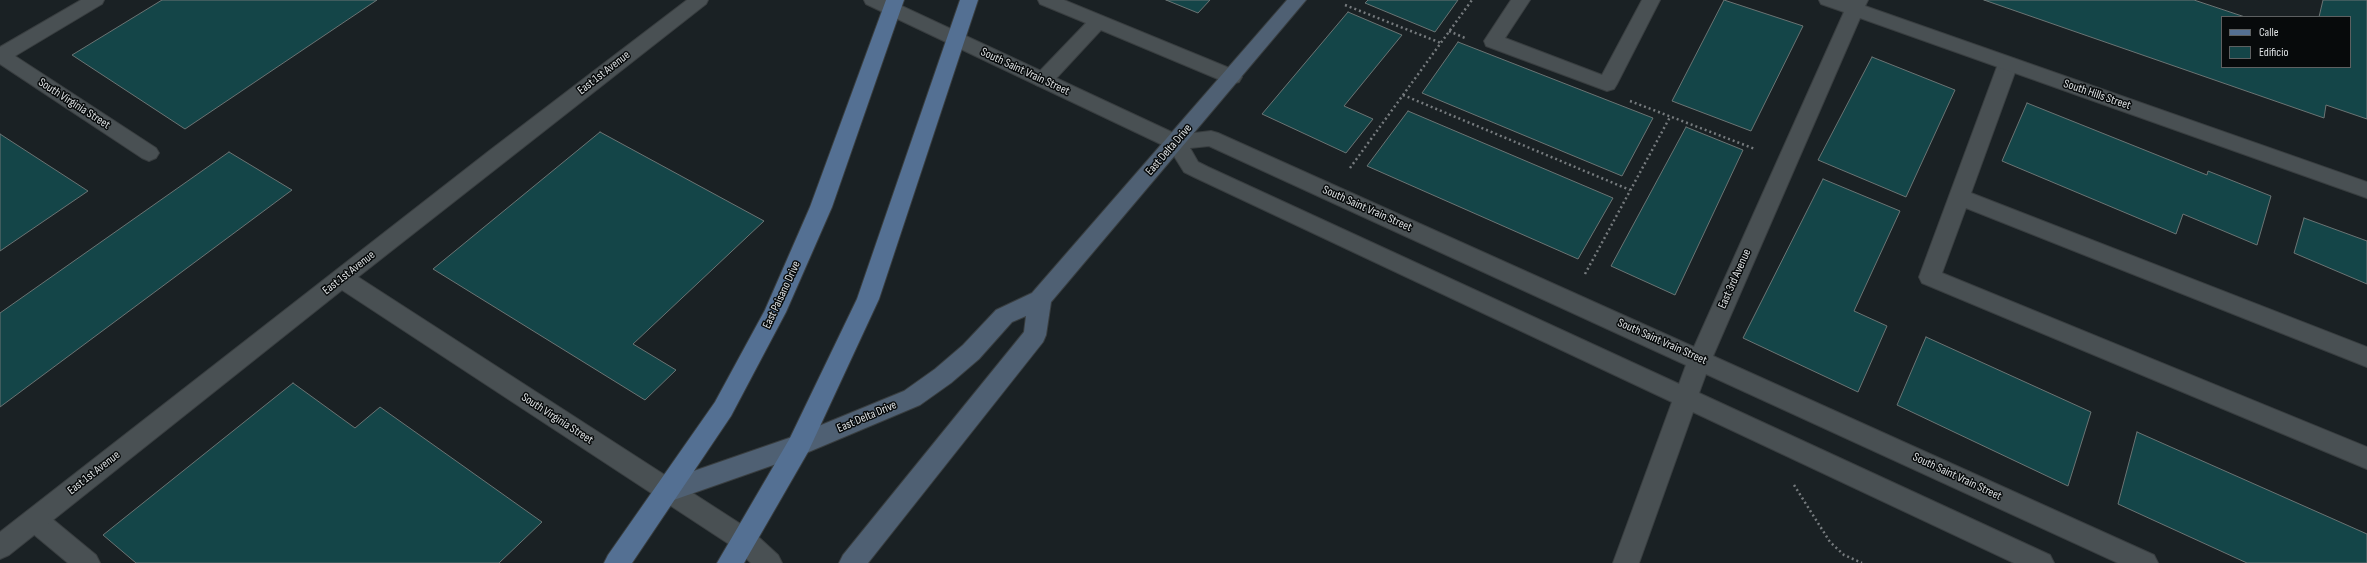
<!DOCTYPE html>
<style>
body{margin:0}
#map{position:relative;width:2367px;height:563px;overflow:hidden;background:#1a2124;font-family:"Sofia Sans Condensed",sans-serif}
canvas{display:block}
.legend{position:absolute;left:2221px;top:16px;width:130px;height:52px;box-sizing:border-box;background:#070a0b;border:1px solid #5d6061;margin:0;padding:5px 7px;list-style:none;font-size:12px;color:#dde1e3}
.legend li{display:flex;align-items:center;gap:8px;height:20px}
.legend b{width:20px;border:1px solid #5d6061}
</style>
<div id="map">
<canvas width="2367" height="563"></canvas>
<ul class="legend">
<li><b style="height:5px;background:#547093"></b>Calle</li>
<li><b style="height:11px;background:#144548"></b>Edificio</li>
</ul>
</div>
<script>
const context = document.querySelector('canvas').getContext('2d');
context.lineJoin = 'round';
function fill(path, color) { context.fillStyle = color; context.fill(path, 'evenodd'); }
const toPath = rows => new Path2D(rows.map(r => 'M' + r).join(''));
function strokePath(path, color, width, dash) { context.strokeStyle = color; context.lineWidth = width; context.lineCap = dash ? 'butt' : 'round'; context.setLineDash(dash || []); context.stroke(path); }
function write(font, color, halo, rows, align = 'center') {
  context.font = font + ' "Sofia Sans Condensed",sans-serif'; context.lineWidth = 3; context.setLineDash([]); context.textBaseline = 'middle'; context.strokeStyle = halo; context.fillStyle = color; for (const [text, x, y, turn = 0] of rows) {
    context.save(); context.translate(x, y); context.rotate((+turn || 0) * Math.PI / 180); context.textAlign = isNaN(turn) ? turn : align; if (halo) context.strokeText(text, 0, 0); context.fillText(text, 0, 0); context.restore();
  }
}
const building = toPath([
 [162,0,377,0,185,129,72,55,162,0],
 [1166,0,1210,0,1198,13,1166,0],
 [1368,0,1458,0,1435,32,1365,3,1368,0],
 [1724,0,1803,26,1751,131,1672,101,1724,0],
 [1984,0,2194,0,2245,17,2222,17,2222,67,2350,67,2350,17,2319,17,2323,0,2367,0,2367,119,2326,105,2324,118,1984,0],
 [1348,12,1402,35,1344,106,1373,119,1346,153,1262,114,1348,12],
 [1458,42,1653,118,1622,176,1422,93,1458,42],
 [1872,57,1955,90,1906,197,1818,160,1872,57],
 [2027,103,2207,175,2208,171,2271,196,2257,245,2183,214,2176,234,2002,161,2027,103],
 [1408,111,1613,198,1578,259,1367,166,1408,111],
 [1686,127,1743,150,1675,295,1611,266,1686,127],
 [600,132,764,221,633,344,676,370,645,400,433,269,600,132],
 [0,134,88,191,0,251,0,134],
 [229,152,292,190,0,407,0,313,229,152],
 [1823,179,1900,211,1854,311,1887,326,1858,392,1743,338,1823,179],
 [2304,218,2367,241,2367,284,2294,253,2304,218],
 [1926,337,2091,412,2068,486,1897,405,1926,337],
 [293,383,355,428,380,407,542,522,499,563,136,563,103,535,293,383],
 [2137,432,2367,534,2367,563,2247,563,2118,504,2137,432]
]);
const path = toPath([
 [1345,5,1441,43],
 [1449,31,1465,38],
 [1403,95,1630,190],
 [1630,101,1755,149],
 [1350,168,1472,0],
 [1585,274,1670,117],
 [1794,485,1830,542,1844,555,1862,563]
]);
const lane = toPath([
 [1038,0,1064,0,1239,72,1242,77,1239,82,1232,84,1225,82,1101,30,1050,85,1043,87,1036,85,1033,80,1036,75,1086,23,1040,4,1038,0],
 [1511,0,1530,0,1505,38,1602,75,1642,0,1660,0,1617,84,1614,89,1607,91,1486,46,1484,41,1511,0],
 [2008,57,2015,59,2018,64,1971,193,2367,347,2367,367,1966,208,1942,273,2367,447,2367,469,1922,283,1919,277,1998,64,2001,59,2008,57],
 [35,509,44,512,96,555,100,563,68,563,26,528,22,520,26,512,35,509]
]);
const street = toPath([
 [81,0,104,0,102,4,15,56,156,148,159,153,156,158,149,161,142,158,0,64,0,47,81,0],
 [687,0,708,0,706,4,358,277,753,532,778,555,782,563,751,563,735,548,342,290,9,555,0,559,0,532,489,151,687,0],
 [864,0,889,0,1178,135,1211,131,1218,133,1694,347,1844,12,1821,4,1819,0,1868,0,1865,6,2367,182,2367,198,1860,18,1713,356,2154,555,2158,563,2118,563,1706,374,1699,393,2050,555,2054,563,2014,563,1693,412,1639,563,1613,563,1672,402,1194,177,1184,172,1169,148,866,4,864,0],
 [1209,146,1686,365,1679,384,1208,167,1198,162,1190,148,1209,146]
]);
const secondary = toPath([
 [1287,0,1306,0,1051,302,1046,335,1043,342,868,563,839,563,843,555,1024,332,1026,316,1012,322,979,359,951,383,920,405,799,456,668,502,659,499,656,491,659,483,792,437,904,391,935,369,963,345,996,310,1032,293,1287,0]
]);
const primary = toPath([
 [886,0,904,0,832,207,786,312,731,416,632,563,604,563,608,555,715,402,765,310,810,207,886,0],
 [960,0,978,0,879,299,808,452,744,563,717,563,790,438,857,299,960,0]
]);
const streetNames = [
 ["South Saint Vrain Street",1025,72,25],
 ["East 1st Avenue",604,73,-38],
 ["South Hills Street",2097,95,19],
 ["South Virginia Street",74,104,33],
 ["East Delta Drive",1169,150,-49],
 ["South Saint Vrain Street",1367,209,24],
 ["East 1st Avenue",349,273,-38],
 ["East 3rd Avenue",1735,279,-66],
 ["East Paisano Drive",782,295,-65],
 ["South Saint Vrain Street",1662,342,24],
 ["East Delta Drive",867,417,-23],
 ["South Virginia Street",557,419,33],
 ["East 1st Avenue",94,473,-38],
 ["South Saint Vrain Street",1957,477,25]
];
fill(building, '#144548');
strokePath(building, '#6b7474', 1);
strokePath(lane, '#393e40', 2);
strokePath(street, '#393e40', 2);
strokePath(secondary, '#393e40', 2);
strokePath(primary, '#393e40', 2);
strokePath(path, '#767b7e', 2.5, [2, 3]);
fill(lane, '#495053');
fill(street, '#495053');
fill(secondary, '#4f6073');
fill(primary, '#547093');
write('12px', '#dde1e3', '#070a0b', streetNames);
</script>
